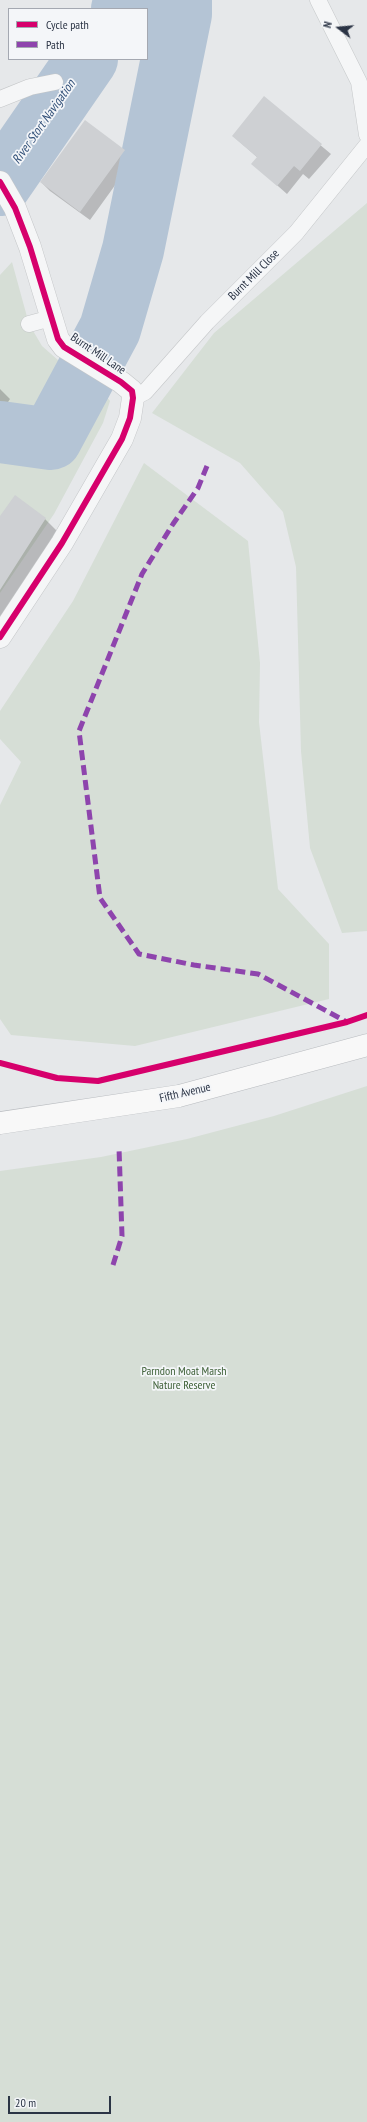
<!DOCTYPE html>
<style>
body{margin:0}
#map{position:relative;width:367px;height:2122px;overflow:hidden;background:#e6e8ea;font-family:"PT Sans Narrow",sans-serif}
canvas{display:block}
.legend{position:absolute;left:8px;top:8px;width:140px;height:52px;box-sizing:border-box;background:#f4f6f9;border:1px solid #a4a8b1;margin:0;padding:5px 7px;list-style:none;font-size:12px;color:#2b3445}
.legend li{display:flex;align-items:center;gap:8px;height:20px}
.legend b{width:20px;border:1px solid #a4a8b1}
.north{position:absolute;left:319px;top:8px;width:40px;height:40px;-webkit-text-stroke:3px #f4f6f9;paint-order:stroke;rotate:286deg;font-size:11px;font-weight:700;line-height:16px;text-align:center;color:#2b3445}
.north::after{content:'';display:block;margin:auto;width:14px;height:18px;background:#2b3445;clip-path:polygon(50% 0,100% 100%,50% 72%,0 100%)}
.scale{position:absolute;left:8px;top:2096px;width:103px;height:18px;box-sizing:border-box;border:2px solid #2b3445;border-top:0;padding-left:5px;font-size:12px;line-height:14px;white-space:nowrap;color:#2b3445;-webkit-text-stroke:3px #f4f6f9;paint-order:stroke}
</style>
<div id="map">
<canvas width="367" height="2122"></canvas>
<ul class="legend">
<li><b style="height:5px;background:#d6006c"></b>Cycle path</li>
<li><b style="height:5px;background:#8e44ad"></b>Path</li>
</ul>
<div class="north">N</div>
<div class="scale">20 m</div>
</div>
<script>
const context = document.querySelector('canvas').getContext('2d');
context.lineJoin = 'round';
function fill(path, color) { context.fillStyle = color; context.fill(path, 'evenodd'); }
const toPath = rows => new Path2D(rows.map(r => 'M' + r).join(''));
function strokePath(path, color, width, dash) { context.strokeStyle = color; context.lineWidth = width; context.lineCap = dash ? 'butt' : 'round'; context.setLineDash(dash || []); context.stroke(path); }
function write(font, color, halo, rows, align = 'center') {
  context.font = font + ' "PT Sans Narrow",sans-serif'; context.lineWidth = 3.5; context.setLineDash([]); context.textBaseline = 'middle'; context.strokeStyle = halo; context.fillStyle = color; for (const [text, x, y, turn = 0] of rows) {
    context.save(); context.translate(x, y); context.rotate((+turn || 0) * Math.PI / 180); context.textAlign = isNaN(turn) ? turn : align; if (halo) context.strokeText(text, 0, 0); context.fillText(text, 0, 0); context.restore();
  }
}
const green = toPath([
 [367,203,367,931,342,933,310,848,301,751,296,567,283,512,240,463,152,413,214,333],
 [12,262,29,324,42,346,75,375,99,387,110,401,103,423,54,514,0,593,0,275],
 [144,463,248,541,260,663,259,722,278,889,329,944,329,999,135,1046,11,1035,0,1019,0,805,21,762,0,739,0,711,73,601],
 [367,1086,367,2122,0,2122,0,1171,101,1157,187,1139,274,1116]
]);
const water = toPath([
 [79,59,95,59,28,155,19,147]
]);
const shadow = toPath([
 [264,98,331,154,309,179,303,174,287,194,253,164,258,158,233,136],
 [125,150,134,159,90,220,50,191,41,182],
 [0,389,10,399,0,414],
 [0,517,45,519,57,531,0,620]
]);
const river = toPath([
 [122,9,129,0],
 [0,185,87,59],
 [0,432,51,439,110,329,133,250,181,14,181,0]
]);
const building = toPath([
 [264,96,322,144,300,171,294,166,277,186,251,164,257,157,232,136],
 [85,120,125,150,80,212,40,182],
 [15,495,46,518,0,590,0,516]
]);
const service = toPath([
 [318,0,359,82,367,135],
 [0,99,30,87,55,82],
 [29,324,51,318],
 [133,398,145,392,207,322,296,233,367,145]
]);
const minor = toPath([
 [0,182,15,208,30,247,58,339,64,347,121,382,132,391,133,398,130,418,122,439,62,543,0,637]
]);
const trunk = toPath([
 [0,1123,179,1096,367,1045]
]);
const quiet = toPath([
 [207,466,198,488,173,524,142,574,79,731,100,898,139,954,194,965,258,974,347,1022],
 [113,1265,122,1236,119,1148]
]);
const cycleway = toPath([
 [0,182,15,208,30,247,58,339,64,347,121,382,132,391,133,398,130,418,122,439,62,543,0,637],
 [0,1063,57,1078,98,1081,347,1022,367,1015]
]);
const streetNames = [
 ["Burnt Mill Close",254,275,-45],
 ["Burnt Mill Lane",98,354,34],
 ["Fifth Avenue",185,1093,-13]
];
const parkNames = [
 ["Parndon Moat Marsh",184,1372],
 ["Nature Reserve",184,1386]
];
const waterNames = [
 ["River Stort Navigation",44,122,-55]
];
fill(green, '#d6ded6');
fill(water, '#b4c4d5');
fill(shadow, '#0003');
strokePath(river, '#b4c4d5', 62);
fill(building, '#ced0d3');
strokePath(service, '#c4c6c8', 17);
strokePath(minor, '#c4c6c8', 23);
strokePath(trunk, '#b8bbbf', 23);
strokePath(service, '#f5f6f7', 16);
strokePath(minor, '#f5f6f7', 22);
strokePath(trunk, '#f8f8f8', 22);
strokePath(quiet, '#8e44ad', 5, [10, 5]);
strokePath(cycleway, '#d6006c', 6);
write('12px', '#2b3445', '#f4f6f9', streetNames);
write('12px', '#3f6138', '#f4f6f9', parkNames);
write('italic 13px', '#34527a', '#f4f6f9', waterNames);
</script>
